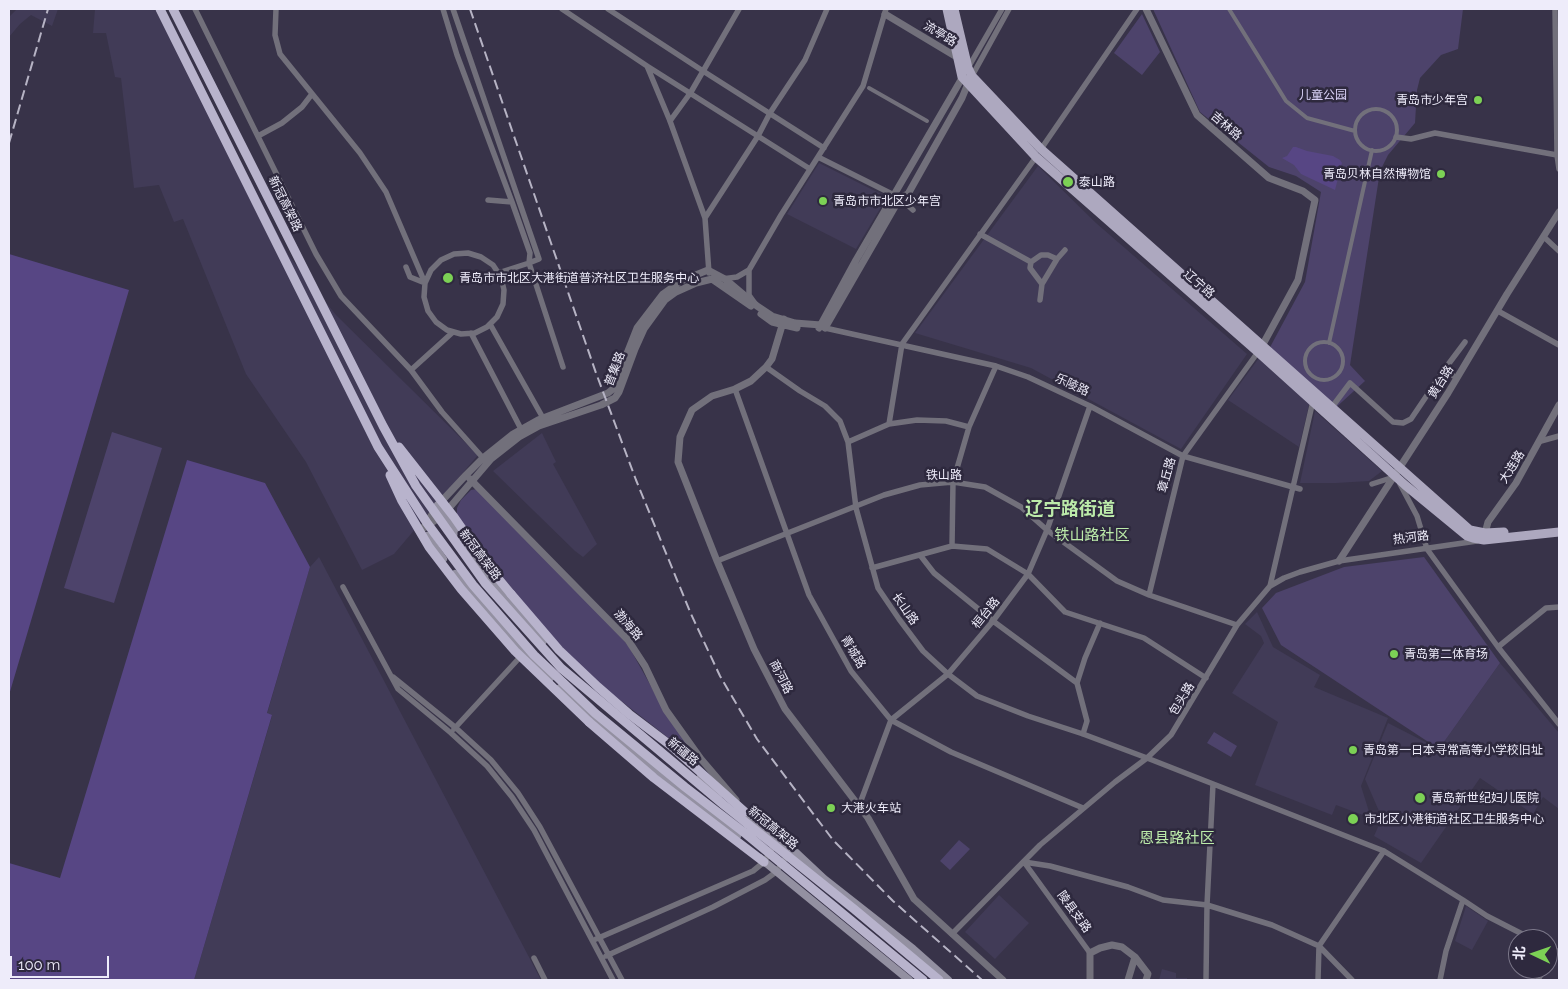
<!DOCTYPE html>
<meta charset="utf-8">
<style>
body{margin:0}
#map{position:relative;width:1568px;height:989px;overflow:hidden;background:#383349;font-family:Raleway,"Noto Sans SC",sans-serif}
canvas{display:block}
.frame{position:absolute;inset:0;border:10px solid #eeecfa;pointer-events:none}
.north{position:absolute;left:1508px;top:929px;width:50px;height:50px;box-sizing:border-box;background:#2e293e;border:1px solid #7b7789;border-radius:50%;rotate:273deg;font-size:14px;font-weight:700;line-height:20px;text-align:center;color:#eeecfa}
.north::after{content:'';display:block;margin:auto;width:18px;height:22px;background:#7cd155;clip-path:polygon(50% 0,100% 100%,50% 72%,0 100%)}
.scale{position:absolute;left:10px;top:956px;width:99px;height:22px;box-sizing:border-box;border:2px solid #eeecfa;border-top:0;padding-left:6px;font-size:15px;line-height:18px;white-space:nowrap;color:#eeecfa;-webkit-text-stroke:4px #2e293e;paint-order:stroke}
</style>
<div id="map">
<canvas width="1568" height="989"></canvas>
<div class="frame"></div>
<div class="north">北</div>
<div class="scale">100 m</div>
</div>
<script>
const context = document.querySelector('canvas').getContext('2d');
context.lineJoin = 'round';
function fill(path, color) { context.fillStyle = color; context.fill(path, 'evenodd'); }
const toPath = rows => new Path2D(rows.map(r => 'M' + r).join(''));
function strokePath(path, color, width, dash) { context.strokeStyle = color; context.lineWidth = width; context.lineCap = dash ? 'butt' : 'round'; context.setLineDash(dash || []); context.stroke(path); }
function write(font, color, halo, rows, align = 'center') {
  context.font = font + ' Raleway,"Noto Sans SC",sans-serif'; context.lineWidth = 5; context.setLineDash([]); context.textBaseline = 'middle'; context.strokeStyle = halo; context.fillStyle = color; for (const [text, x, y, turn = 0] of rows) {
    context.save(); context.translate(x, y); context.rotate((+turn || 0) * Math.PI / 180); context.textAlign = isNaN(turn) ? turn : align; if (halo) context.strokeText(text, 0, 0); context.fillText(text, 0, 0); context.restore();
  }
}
const built = toPath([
 [17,9,58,9,52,26,31,15,20,24,9,37,9,17],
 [95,9,163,9,186,58,289,256,336,315,478,455,394,554,362,570,306,462,246,374,183,219,174,222,159,185,134,188,121,78,115,77,106,33,93,33],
 [819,163,887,197,856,249,787,214],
 [1038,166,1096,223,1247,354,1181,449,1031,368,915,333],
 [1259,358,1310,401,1299,447,1228,400],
 [1315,411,1382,471,1369,481,1336,483,1300,483],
 [542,433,556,462,553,464,597,544,583,557,575,551,493,471],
 [319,557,541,980,194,980,272,716,267,714,310,567],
 [1257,612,1273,647,1320,675,1314,687,1388,718,1361,786,1371,818,1336,805,1332,815,1255,785,1278,722,1232,693,1264,643,1261,636,1245,624],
 [1500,663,1559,733,1559,809,1543,797,1533,814,1480,778,1421,863,1374,836,1382,818,1365,779,1388,723,1439,749],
 [999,895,1029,923,995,959,965,932],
 [1466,906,1488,921,1472,950,1455,941],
 [1162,969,1176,973,1176,978,1187,978,1187,980,1159,980]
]);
const green = toPath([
 [1153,9,1463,9,1458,49,1441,55,1420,78,1417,90,1415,123,1388,155,1380,171,1350,365,1365,381,1332,411,1268,351,1305,282,1321,192,1296,176,1269,167,1200,112],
 [1142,14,1160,52,1142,75,1114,53],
 [112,432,162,448,114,603,64,588],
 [477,489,620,635,629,647,671,722,703,765,602,686,567,652,541,625,480,548,457,516,457,508,461,500,471,490],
 [1424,557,1500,663,1439,749,1281,645,1262,608,1276,593,1344,567],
 [1214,732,1237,746,1231,757,1207,743],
 [959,840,970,849,950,870,940,861]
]);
const water = toPath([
 [1293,147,1296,147,1307,151,1333,156,1340,160,1342,163,1335,190,1301,174,1294,165,1282,158,1287,156],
 [9,254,129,290,9,695],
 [187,460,265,483,310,567,267,713,272,715,194,980,9,980,9,863,60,878]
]);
const pedestrian = toPath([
 [1229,9,1286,101,1307,118,1355,131],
 [869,88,927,121],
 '1355 130a21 21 0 1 1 42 0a21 21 0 1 1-42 0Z',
 '1305 361a19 19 0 1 1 38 0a19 19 0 1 1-38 0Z',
 [1329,343,1372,150]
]);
const minor = toPath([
 [195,9,316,254,341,296,411,370,442,412,483,458],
 [276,9,275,35,280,54,360,153,386,192,425,283,424,297,428,311,436,322,447,330,461,334,475,333,487,327,497,317,503,304,504,290,501,277,493,265,481,257,468,253,454,254,441,260,431,270,425,283],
 [443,9,457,55,512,202],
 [453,9,539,259,529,263,563,367],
 [562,9,647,66,810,169],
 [608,9,703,71,824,148],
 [1555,9,1557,155,1559,169],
 [647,66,670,121,705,218,709,273],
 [968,68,1002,9],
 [972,76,1009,9],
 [670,121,691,92,739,9],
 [258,136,282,123,302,107,312,94],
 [1396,137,1411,139,1435,133,1557,155],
 [1041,149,1137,9],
 [818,157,900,198,913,210],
 [488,200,512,202,530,253,529,263,498,273],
 [705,218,758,136,770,113,805,60,827,9],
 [980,234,1031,262],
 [1544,237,1559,251],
 [406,267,410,277,425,283],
 [749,270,749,295,754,302],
 [722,279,737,277,749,270,781,215,863,86,886,9],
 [1042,284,1030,268,1031,262,1041,255,1048,255,1057,259],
 [1040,300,1042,284,1057,259,1065,250],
 [1498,311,1559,345],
 [490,324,543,418],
 [825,328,996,366,1028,377,1090,406,1183,456,1300,489],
 [471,333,521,429],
 [766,367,800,391,825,406,840,421,848,442,856,508,878,588,899,619,923,651,948,674,977,696,1028,716,1083,734,1147,758,1384,851,1463,900,1487,916,1532,939],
 [411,370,453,332],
 [1444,370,1457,378],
 [735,389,809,595,851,671,891,720,951,752,1083,808],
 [1332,407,1350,383,1393,422,1403,423,1411,419,1444,370,1465,342],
 [889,424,902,344,1036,157],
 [1541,441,1559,436],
 [848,442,889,424,917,420,946,421,969,427],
 [1372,484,1394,477],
 [1400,484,1417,516,1427,549,1498,647,1559,724],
 [952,546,953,482,969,427,996,366],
 [920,555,934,573,993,621,1077,683],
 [717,561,884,495,920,485,953,482,985,487,1021,507,1047,530,1117,581,1149,595,1237,625],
 [872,568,952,546,987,549,1028,574,1065,612,1144,638,1206,678],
 [1270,586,1284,578,1300,572,1339,561,1477,541],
 [343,587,398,689,451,733,487,766,512,797,534,830,613,980],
 [1149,595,1183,456,1258,352],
 [1498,647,1546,608,1559,607],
 [393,677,456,728,491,760,518,793,540,827,622,980],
 [454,729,522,655],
 [1083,734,1087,721,1077,683,1085,658,1100,623],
 [859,806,891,720,948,674,993,621,1028,574,1047,530,1090,406],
 [1024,862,1050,866,1128,887,1163,900,1207,905,1272,925,1319,946,1352,980],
 [1024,862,1090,953],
 [952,934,1040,845,1115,782,1147,758,1171,735,1237,625,1270,586,1313,401],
 [596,939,753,871,764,862,776,842],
 [1548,947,1559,952],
 [606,956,713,907,765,880,776,872,789,853],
 [534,958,545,980],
 [1548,960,1553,949],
 [1206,980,1207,905,1213,784],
 [1318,980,1319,946,1384,851],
 [1440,980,1446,951,1463,900],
 [1538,980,1544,969]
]);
const tertiary = toPath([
 [1146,9,1197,115,1269,178,1303,191,1315,200,1298,280,1262,346],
 [885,14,960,59],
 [761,314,772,322,797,328],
 [784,319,772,359,766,367,751,381,735,389,712,396,692,410,680,437,678,462,717,561,754,649,785,709,868,818,914,899,1003,980],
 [819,328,856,260,965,73],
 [825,328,900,198,908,194,962,98,969,81],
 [470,479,628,640,645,666,666,710,701,759,736,800],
 [426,527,444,514,491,459,519,437,539,426,601,405,615,398,619,392,635,349,644,329,665,300,676,292,696,283,712,279,751,306],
 [422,530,438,505,466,475,483,458,513,434,538,420,608,393,613,389,637,328,663,294,681,281,708,270,725,279,757,306,772,316,795,323,821,325,825,328],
 [1484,537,1488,522,1516,483,1559,405],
 [1339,561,1448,393,1507,294,1559,212],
 [1090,980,1090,953,1100,948,1112,945,1122,947,1135,957,1148,974,1146,980],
 [1128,980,1135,957]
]);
const secondary = toPath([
 [438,505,462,543,501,594,543,641],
 [427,536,443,559],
 [455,574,492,619,550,678],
 [560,688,593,719,710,813,737,836],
 [699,779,720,794],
 [742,810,792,849,824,879,913,949,948,980],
 [760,858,909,980]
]);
const primary = toPath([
 [947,9,962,77,1036,157,1258,352,1405,485,1467,536,1473,538,1484,540,1559,532],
 [954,9,968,68,972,76,1041,149,1470,530,1485,533,1504,532]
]);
const trunk = toPath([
 [511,594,559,650,598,687,629,714,670,745,745,812],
 [589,722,654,778,764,862]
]);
const rail = toPath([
 [470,9,596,373,636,480,691,614,720,676,757,739,833,840,893,901,982,980],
 [9,143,48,9]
]);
const trunkBridge = toPath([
 [160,9,378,447,427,523,473,585,534,655,595,713,685,787,746,834,923,980],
 [173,9,383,426,416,486,485,583,561,668,724,805,854,909,939,980],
 [399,447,454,517,488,566,511,594],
 [390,475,402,501,429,547,461,589,515,651,589,722]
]);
const markers = [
 [1478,100,5,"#7cd155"],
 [1441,174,5,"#7cd155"],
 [1068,182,6,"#7cd155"],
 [823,201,5,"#7cd155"],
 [448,278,6,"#7cd155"],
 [1394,654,5,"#7cd155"],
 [1353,750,5,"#7cd155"],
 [1420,798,6,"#7cd155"],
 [831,808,5,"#7cd155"],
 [1353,819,6,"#7cd155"]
];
const streetNames = [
 ["流亭路",940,34,31],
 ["吉林路",1226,126,41],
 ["新冠高架路",285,204,64],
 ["辽宁路",1199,284,41],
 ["普集路",615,369,-69],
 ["黄台路",1441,382,-58],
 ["乐陵路",1072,385,25],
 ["大连路",1512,467,-58],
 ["铁山路",944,475],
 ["章丘路",1167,475,-74],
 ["热河路",1411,538,-7],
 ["新冠高架路",480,555,53],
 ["长山路",905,609,55],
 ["桓台路",986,613,-51],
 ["渤海路",628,625,49],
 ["青城路",853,652,59],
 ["商河路",781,677,63],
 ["包头路",1182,699,-59],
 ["新疆路",683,752,40],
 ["新冠高架路",773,828,39],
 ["陵县支路",1074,912,54]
];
const parkNames = [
 ["儿童公园",1323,95]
];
const poiNames = [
 ["青岛市少年宫",1468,100,"right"],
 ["青岛贝林自然博物馆",1431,174,"right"],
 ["泰山路",1079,182],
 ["青岛市市北区少年宫",833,201],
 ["青岛市市北区大港街道普济社区卫生服务中心",459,278],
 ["青岛第二体育场",1404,654],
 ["青岛第一日本寻常高等小学校旧址",1363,750],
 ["青岛新世纪妇儿医院",1431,798],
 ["大港火车站",841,808],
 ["市北区小港街道社区卫生服务中心",1364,819]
];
const quarterNames = [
 ["铁山路社区",1092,535],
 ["恩县路社区",1177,838]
];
const districtNames = [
 ["辽宁路街道",1070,510]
];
fill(built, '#413b57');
fill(green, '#4d436b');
fill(water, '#574684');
strokePath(pedestrian, '#72707b', 4);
strokePath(minor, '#72707b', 5.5);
strokePath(tertiary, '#72707b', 7);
strokePath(secondary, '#9390a1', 8);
strokePath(primary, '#ada8bf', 9);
strokePath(trunk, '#b8b3cc', 9);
strokePath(rail, '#b6b3c4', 2, [10, 5]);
strokePath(trunkBridge, '#b8b3cc', 9);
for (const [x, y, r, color] of markers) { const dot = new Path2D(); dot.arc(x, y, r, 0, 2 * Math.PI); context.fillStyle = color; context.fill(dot); strokePath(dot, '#2e293e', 2); }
write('12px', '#eeecfa', '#2e293e', streetNames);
write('12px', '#d9d1f7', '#2e293e', parkNames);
write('12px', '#eeecfa', '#2e293e', poiNames, 'left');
write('15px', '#bcebaa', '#2e293e', quarterNames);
write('bold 18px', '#bcebaa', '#2e293e', districtNames);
</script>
